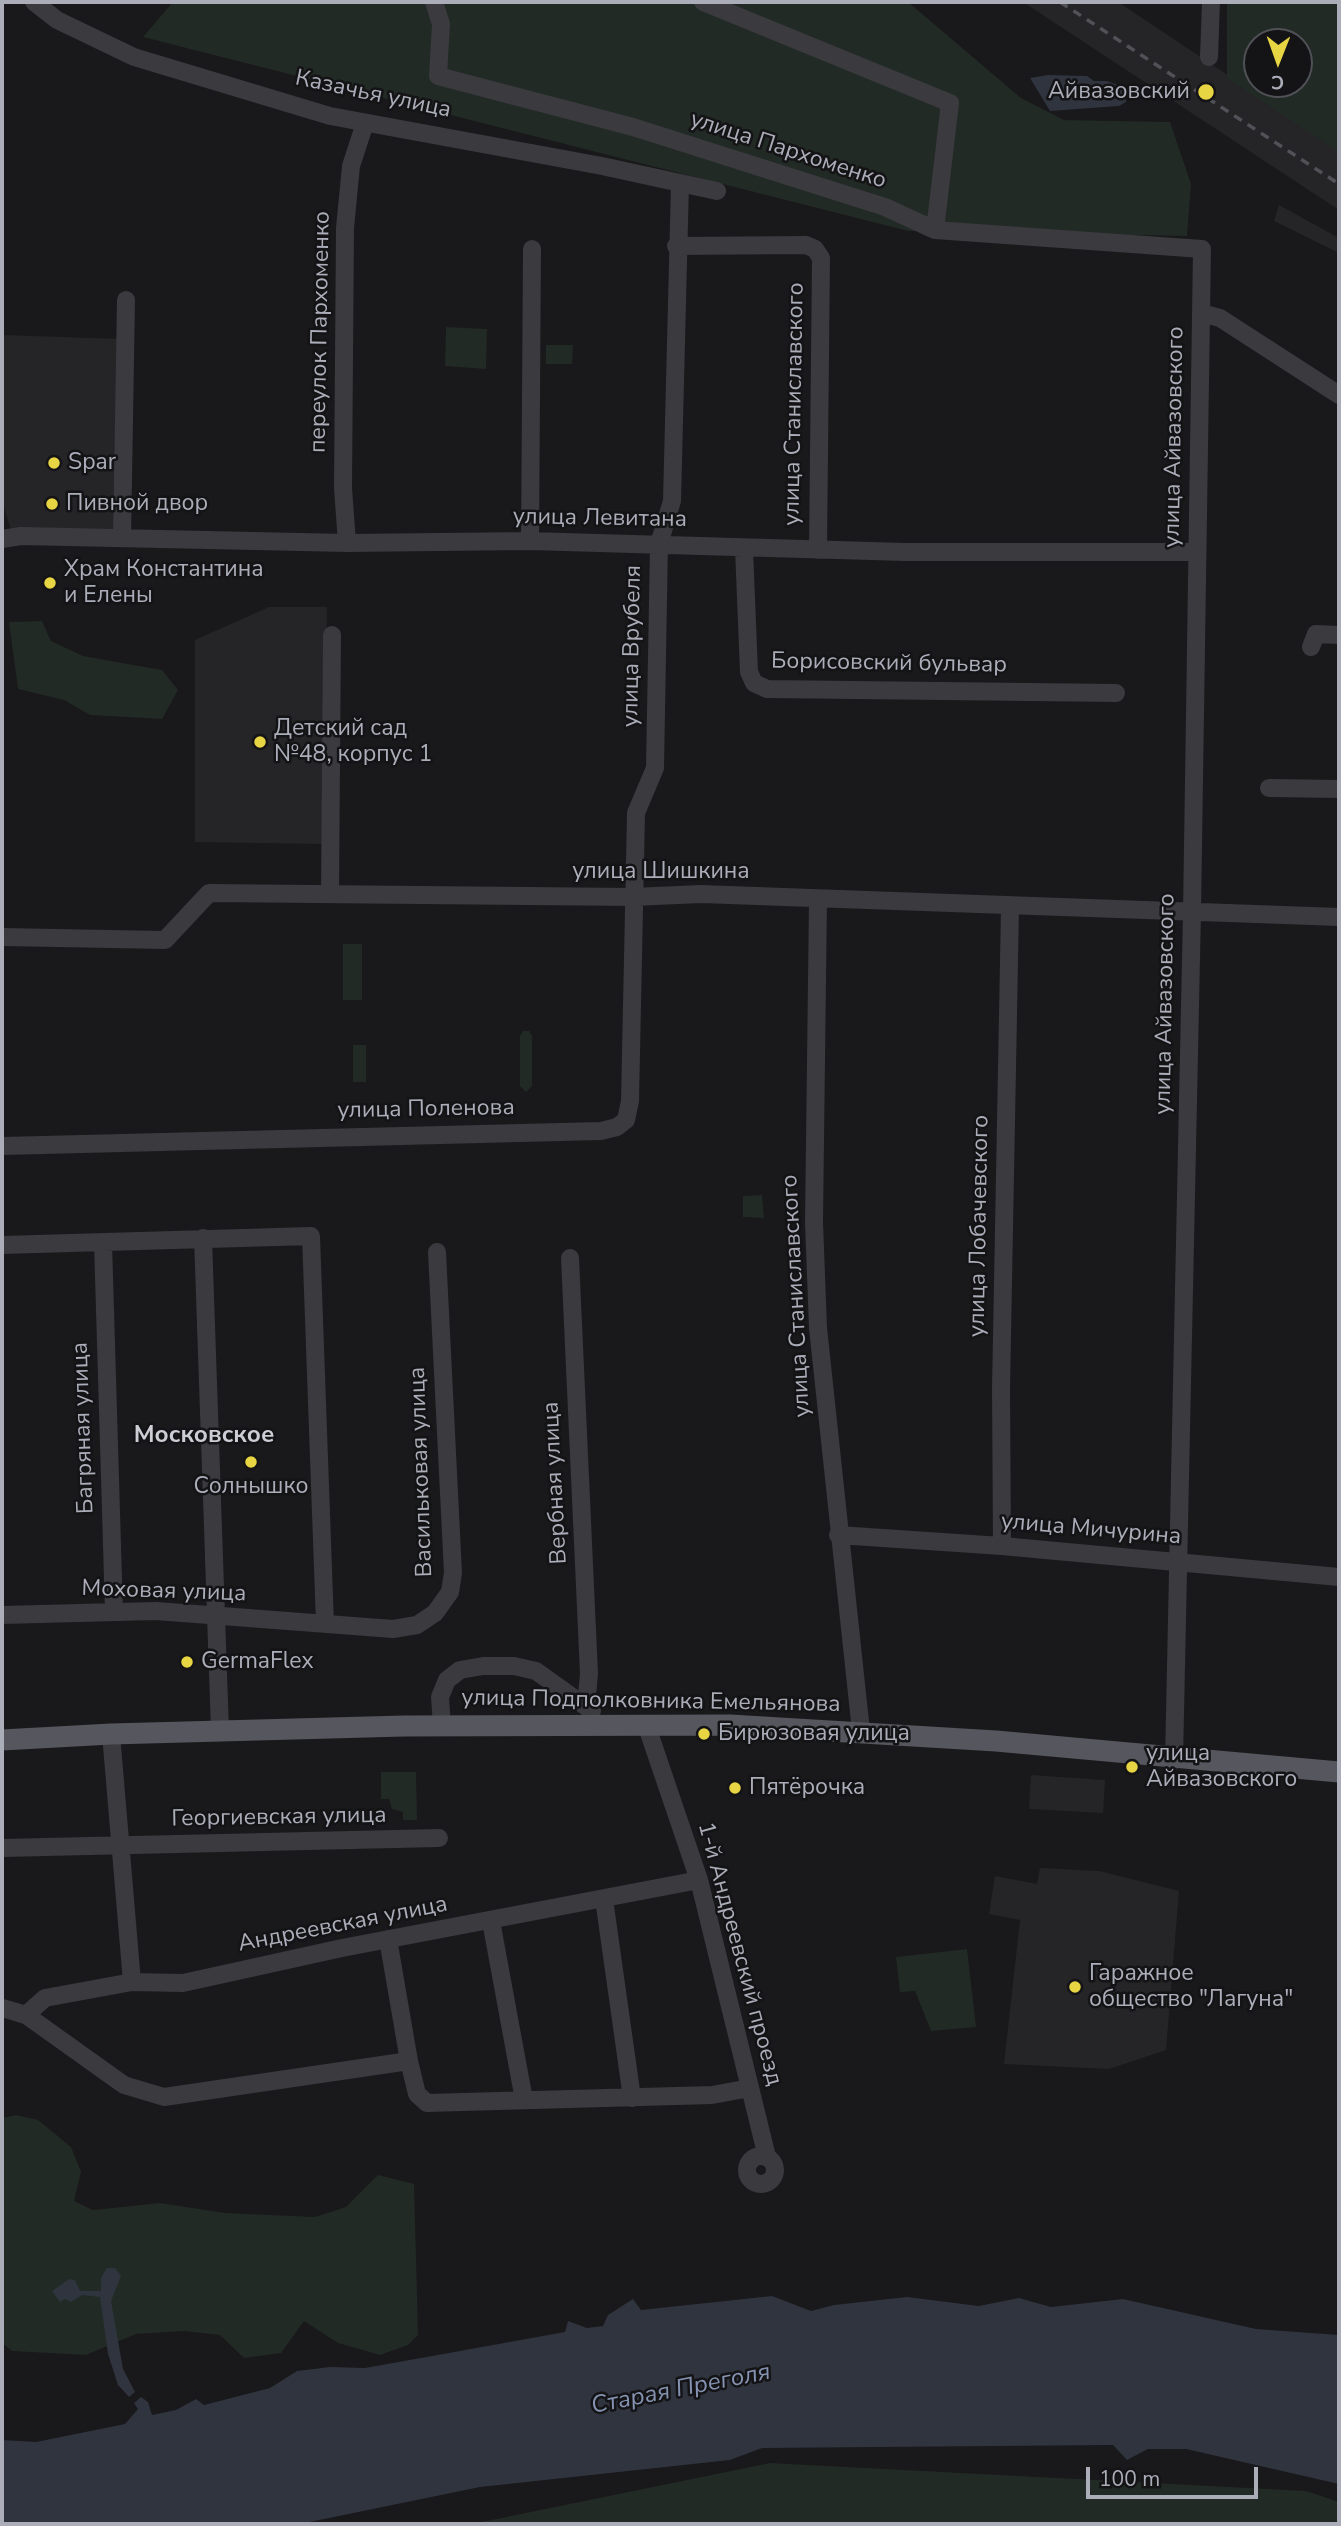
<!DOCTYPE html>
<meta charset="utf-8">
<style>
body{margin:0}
#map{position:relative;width:1341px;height:2526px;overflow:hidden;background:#19181a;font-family:"Nunito Sans",sans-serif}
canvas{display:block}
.frame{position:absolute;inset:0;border:4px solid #abadb9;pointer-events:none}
.north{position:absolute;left:1243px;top:28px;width:70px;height:70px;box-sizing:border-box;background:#141315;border:2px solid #505157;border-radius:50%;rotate:181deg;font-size:19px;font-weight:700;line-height:28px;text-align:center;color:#abadb9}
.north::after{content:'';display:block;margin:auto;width:24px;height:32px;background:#e8d543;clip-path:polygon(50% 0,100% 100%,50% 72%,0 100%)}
.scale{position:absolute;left:1086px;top:2467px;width:172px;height:32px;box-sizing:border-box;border:4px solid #abadb9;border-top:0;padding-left:9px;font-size:21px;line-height:24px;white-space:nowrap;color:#abadb9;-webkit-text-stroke:5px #141315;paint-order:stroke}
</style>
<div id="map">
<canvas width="1341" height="2526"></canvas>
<div class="frame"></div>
<div class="north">С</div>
<div class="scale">100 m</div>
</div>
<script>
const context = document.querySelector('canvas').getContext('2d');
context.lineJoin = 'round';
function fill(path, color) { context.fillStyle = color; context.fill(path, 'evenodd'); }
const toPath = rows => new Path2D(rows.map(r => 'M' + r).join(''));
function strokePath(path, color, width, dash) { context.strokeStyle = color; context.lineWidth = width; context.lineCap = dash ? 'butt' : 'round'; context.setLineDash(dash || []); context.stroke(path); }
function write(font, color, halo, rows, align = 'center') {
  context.font = font + ' "Nunito Sans",sans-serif'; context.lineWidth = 5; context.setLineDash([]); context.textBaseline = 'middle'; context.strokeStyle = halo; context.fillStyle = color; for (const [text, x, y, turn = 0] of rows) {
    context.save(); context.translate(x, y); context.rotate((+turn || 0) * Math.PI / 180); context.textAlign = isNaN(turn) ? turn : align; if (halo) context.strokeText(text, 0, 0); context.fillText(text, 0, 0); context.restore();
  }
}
const built = toPath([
 [1023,2,1118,2,1339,149,1339,210],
 [1279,205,1339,238,1339,253,1274,221],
 [4,335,120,339,117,532,11,530,2,501],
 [269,607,327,607,323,844,195,842,195,640],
 [1031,1775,1105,1780,1103,1813,1029,1809],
 [1040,1868,1099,1871,1179,1891,1166,2050,1109,2069,1004,2064,1020,1920,989,1914,995,1876,1037,1884]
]);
const green = toPath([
 [173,2,908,2,1021,98,1064,120,1170,122,1191,184,1187,236,908,231,143,37],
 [1227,2,1339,2,1339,152,1227,78],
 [1299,42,1299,84,1257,84,1257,42],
 [446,327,487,329,486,369,445,366],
 [546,345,573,345,572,364,546,364],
 [42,621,51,641,83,656,162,670,178,690,162,719,90,715,64,700,18,689,9,622],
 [343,944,362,944,362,1000,343,1000],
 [523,1031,529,1031,532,1036,532,1086,526,1092,520,1086,520,1036],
 [353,1045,366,1045,366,1082,353,1082],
 [762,1195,764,1218,743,1217,743,1196],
 [381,1772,416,1772,417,1820,403,1820,403,1812,392,1809,389,1799,381,1799],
 [967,1949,976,2027,931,2031,915,1991,900,1992,896,1957],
 [16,2115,38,2120,71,2147,81,2172,74,2201,93,2210,160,2203,225,2213,315,2217,346,2207,378,2175,414,2184,418,2335,408,2345,380,2355,338,2343,304,2321,281,2353,244,2358,220,2335,184,2331,136,2334,86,2355,12,2351,2,2343,2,2118],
 [770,2463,1306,2491,1339,2502,1339,2524,472,2524]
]);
const water = toPath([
 [1048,75,1087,76,1094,81,1107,81,1126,88,1126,102,1119,106,1050,111,1030,78],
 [107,2268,115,2268,121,2276,111,2301,123,2369,135,2392,129,2397,118,2385,108,2354,100,2297,82,2295,71,2302,65,2299,60,2302,52,2291,69,2279,75,2280,80,2291,101,2291,101,2278],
 [772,2296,811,2311,834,2305,907,2297,979,2306,1019,2298,1051,2307,1123,2299,1256,2329,1339,2335,1339,2484,1186,2449,1148,2449,1127,2460,1113,2445,762,2448,730,2460,480,2487,300,2524,2,2524,2,2440,36,2442,125,2424,138,2409,134,2403,141,2397,148,2402,152,2415,176,2410,196,2399,204,2405,270,2388,297,2371,330,2367,365,2368,432,2356,565,2332,568,2321,587,2328,603,2326,608,2315,633,2299,641,2310]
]);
const minor = toPath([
 [34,2,57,20,134,57,330,116,602,166,717,191],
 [434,2,441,24,438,76,633,127,885,207,935,230,1202,249,1192,912,1174,1760],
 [703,2,950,103,935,230],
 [1209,57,1211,2],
 [676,246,806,245,815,249,821,258,818,550],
 [1201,313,1220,318,1339,395],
 [122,538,126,300],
 [2,539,21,536,347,543,530,541,905,552,1197,552],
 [530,541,532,249],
 [347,543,343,488,345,228,351,166,365,123],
 [744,549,749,672,754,683,767,689,1116,693],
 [1311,647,1316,634,1339,635],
 [1269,788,1339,789],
 [330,894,332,635],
 [818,899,814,1222,818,1328,861,1731],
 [2,937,165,940,209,893,633,897,701,894,1339,917],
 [2,1146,601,1131,617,1127,626,1120,630,1101,636,813,655,768,659,544,672,501,680,183],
 [203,1238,220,1731],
 [103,1243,114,1612],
 [2,1245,311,1236,325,1624],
 [570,1258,589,1674,586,1706],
 [838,1535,1002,1546,1339,1577],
 [1002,1546,1001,1389,1010,907],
 [2,1615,156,1611,393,1629,417,1625,435,1613,450,1592,453,1573,437,1252],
 [646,1724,699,1880,767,2157],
 [442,1726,440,1697,447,1680,460,1670,483,1666,514,1666,536,1671,592,1711],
 [111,1734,132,1982],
 [2,1848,439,1838],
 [604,1899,632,2098],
 [491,1921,524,2100],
 [388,1939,409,2061,417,2094,427,2103,712,2095,750,2088],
 [2,2008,26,2015,45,1998,132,1982,183,1983,342,1948,699,1880],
 [26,2015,124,2085,164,2097,409,2061],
 '747 2170a14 14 0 1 1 28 0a14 14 0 1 1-28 0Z'
]);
const major = toPath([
 [2,1740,111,1734,404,1726,730,1725,996,1741,1339,1772]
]);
const rail = toPath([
 [1060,2,1339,184]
]);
const markers = [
 [1206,92,9,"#e8d543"],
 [54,463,7,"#e8d543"],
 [52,504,7,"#e8d543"],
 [50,583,7,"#e8d543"],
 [260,742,7,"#e8d543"],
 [251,1462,7,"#e8d543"],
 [187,1662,7,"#e8d543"],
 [704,1734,7,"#e8d543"],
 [1132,1767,7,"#e8d543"],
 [735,1788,7,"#e8d543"],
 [1075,1987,7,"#e8d543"]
];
const poiNames = [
 ["Айвазовский",1190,92,"right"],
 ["Spar",68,463],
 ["Пивной двор",66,504],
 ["Храм Константина",64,570],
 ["и Елены",64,596],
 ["Детский сад",274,729],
 ["№48, корпус 1",274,755],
 ["Солнышко",251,1487,"center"],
 ["GermaFlex",201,1662],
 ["Бирюзовая улица",718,1734],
 ["улица",1146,1754],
 ["Айвазовского",1146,1780],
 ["Пятёрочка",749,1788],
 ["Гаражное",1089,1974],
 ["общество \"Лагуна\"",1089,2000]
];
const streetNames = [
 ["Казачья улица",373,95,12],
 ["улица Пархоменко",788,151,18],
 ["переулок Пархоменко",321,332,-89],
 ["улица Станиславского",795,404,-89],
 ["улица Айвазовского",1175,437,-89],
 ["улица Левитана",600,519,1],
 ["улица Врубеля",633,646,-89],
 ["Борисовский бульвар",889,664,1],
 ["улица Шишкина",661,872],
 ["улица Айвазовского",1166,1004,-89],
 ["улица Поленова",426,1110,-1],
 ["улица Лобачевского",980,1226,-89],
 ["улица Станиславского",797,1296,-93],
 ["Багряная улица",84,1428,-92],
 ["Васильковая улица",422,1472,-92],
 ["Вербная улица",556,1483,-93],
 ["улица Мичурина",1091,1530,5],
 ["Моховая улица",164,1592,2],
 ["улица Подполковника Емельянова",651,1702,1],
 ["Георгиевская улица",279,1818,-1],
 ["Андреевская улица",343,1925,-11],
 ["1-й Андреевский проезд",739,1954,75]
];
const neighbourhoodNames = [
 ["Московское",204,1436]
];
const waterNames = [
 ["Старая Преголя",681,2390,-11]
];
fill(built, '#252427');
fill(green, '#222a25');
fill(water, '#2f343e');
strokePath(minor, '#3a3a3f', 18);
strokePath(major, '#56565e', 21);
strokePath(rail, '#515158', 3.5, [9, 7]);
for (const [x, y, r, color] of markers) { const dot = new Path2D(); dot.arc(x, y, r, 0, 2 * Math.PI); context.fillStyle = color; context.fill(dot); strokePath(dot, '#141315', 2.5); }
write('23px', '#abadb9', '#141315', poiNames, 'left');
write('23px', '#abadb9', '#141315', streetNames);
write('bold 24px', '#cccdd5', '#141315', neighbourhoodNames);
write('italic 24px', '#8593b2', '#141315', waterNames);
</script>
